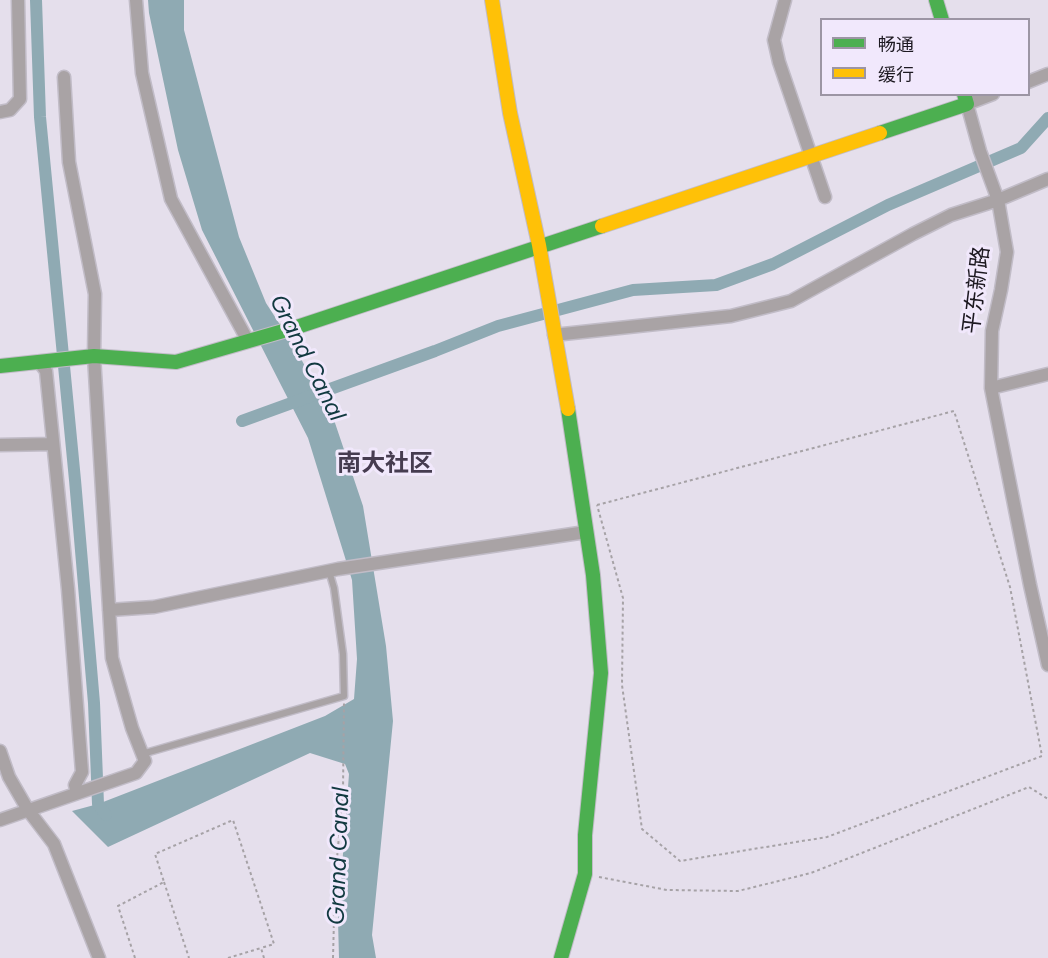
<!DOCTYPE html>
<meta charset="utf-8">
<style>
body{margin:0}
#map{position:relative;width:1048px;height:958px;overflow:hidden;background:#e5dfec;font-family:Figtree,"Noto Sans SC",sans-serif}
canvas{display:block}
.legend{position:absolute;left:820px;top:18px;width:210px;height:78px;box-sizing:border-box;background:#f1e8fc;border:2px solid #9c95a4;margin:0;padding:8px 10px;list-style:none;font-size:18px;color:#1d1921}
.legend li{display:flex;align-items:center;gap:12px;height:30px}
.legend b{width:30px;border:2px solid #9c95a4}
</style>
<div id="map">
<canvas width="1048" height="958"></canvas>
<ul class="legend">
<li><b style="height:8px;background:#4caf50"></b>畅通</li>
<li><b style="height:8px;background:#ffc107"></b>缓行</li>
</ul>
</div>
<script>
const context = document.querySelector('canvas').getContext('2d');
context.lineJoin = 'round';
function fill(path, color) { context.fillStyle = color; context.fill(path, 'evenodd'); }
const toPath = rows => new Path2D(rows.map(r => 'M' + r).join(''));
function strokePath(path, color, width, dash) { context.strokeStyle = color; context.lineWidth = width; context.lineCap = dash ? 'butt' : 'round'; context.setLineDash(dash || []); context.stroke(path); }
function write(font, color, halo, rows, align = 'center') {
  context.font = font + ' Figtree,"Noto Sans SC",sans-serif'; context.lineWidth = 6; context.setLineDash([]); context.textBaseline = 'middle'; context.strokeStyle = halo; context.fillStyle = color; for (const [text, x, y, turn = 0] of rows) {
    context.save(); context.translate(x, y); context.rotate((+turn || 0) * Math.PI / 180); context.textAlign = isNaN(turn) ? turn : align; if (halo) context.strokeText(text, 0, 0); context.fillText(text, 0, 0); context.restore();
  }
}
const water = toPath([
 [148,0,184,0,184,30,239,237,266,303,295,348,333,417,363,506,386,646,393,721,372,935,376,958,339,958,338,920,349,774,345,764,310,753,108,847,72,811,98,804,325,716,354,699,357,659,352,580,308,438,202,230,178,150,149,13]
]);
const canal = toPath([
 [36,0,40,117,75,480,94,703,98,804,106,815],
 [242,421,435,351,498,326,633,290,716,285,773,264,888,205,1021,148,1048,118]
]);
const path = toPath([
 [597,505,954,411,1010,587,1042,756,827,837,680,861,642,829,622,685,623,598,597,505],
 [599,877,667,890,738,891,811,873,1029,787,1048,799],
 [164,882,189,958],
 [135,958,118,906,164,882,155,854,233,820,274,944,261,948],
 [228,958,261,948,264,958],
 [333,958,335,881,343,791,344,703]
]);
const lane = toPath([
 [142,754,344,696,343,654,334,588,329,571]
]);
const street = toPath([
 [136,0,142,73,171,199,248,341],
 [785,0,774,40,779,62,825,197],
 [1028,82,1048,74],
 [993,94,967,104,980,151,998,200,1007,252,1001,290,992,331,991,388,1030,585,1048,665],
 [0,112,10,110,20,99,18,0],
 [554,335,731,316,791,301,913,234,951,215,998,200,1048,179],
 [40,363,46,371,68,589,82,772,75,785,77,793],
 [991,388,1048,374],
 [0,445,52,444],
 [109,610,154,607,338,569,586,532],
 [0,751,9,777,28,810,54,844,99,958],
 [0,820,136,773,145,761,132,728,112,658,94,356,95,294,69,162,64,77]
]);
const fast = toPath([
 [936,0,942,20],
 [880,133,967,104,964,94],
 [0,366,94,356,176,362,297,327,602,226],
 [561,958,585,874,585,835,601,673,593,575,568,409]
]);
const slow = toPath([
 [492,0,510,113,539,245,568,409],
 [602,226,880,133]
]);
const streetNames = [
 ["平东新路",977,290,-83]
];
const waterNames = [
 ["Grand Canal",307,358,63],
 ["Grand Canal",339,856,-88]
];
const neighbourhoodNames = [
 ["南大社区",385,464]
];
fill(water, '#8faab3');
strokePath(canal, '#8faab3', 12);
strokePath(lane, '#c1bcc7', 9);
strokePath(street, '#c1bcc7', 15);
strokePath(fast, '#c1bcc7', 16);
strokePath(slow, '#c1bcc7', 16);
strokePath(path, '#a6a2a6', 2, [3, 3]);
strokePath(lane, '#a9a3a5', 6);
strokePath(street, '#a9a3a5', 12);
strokePath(fast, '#4caf50', 14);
strokePath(slow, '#ffc107', 14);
write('22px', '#1d1921', '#f1e8fc', streetNames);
write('italic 24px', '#113940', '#f1e8fc', waterNames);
write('bold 24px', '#463c50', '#f1e8fc', neighbourhoodNames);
</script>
